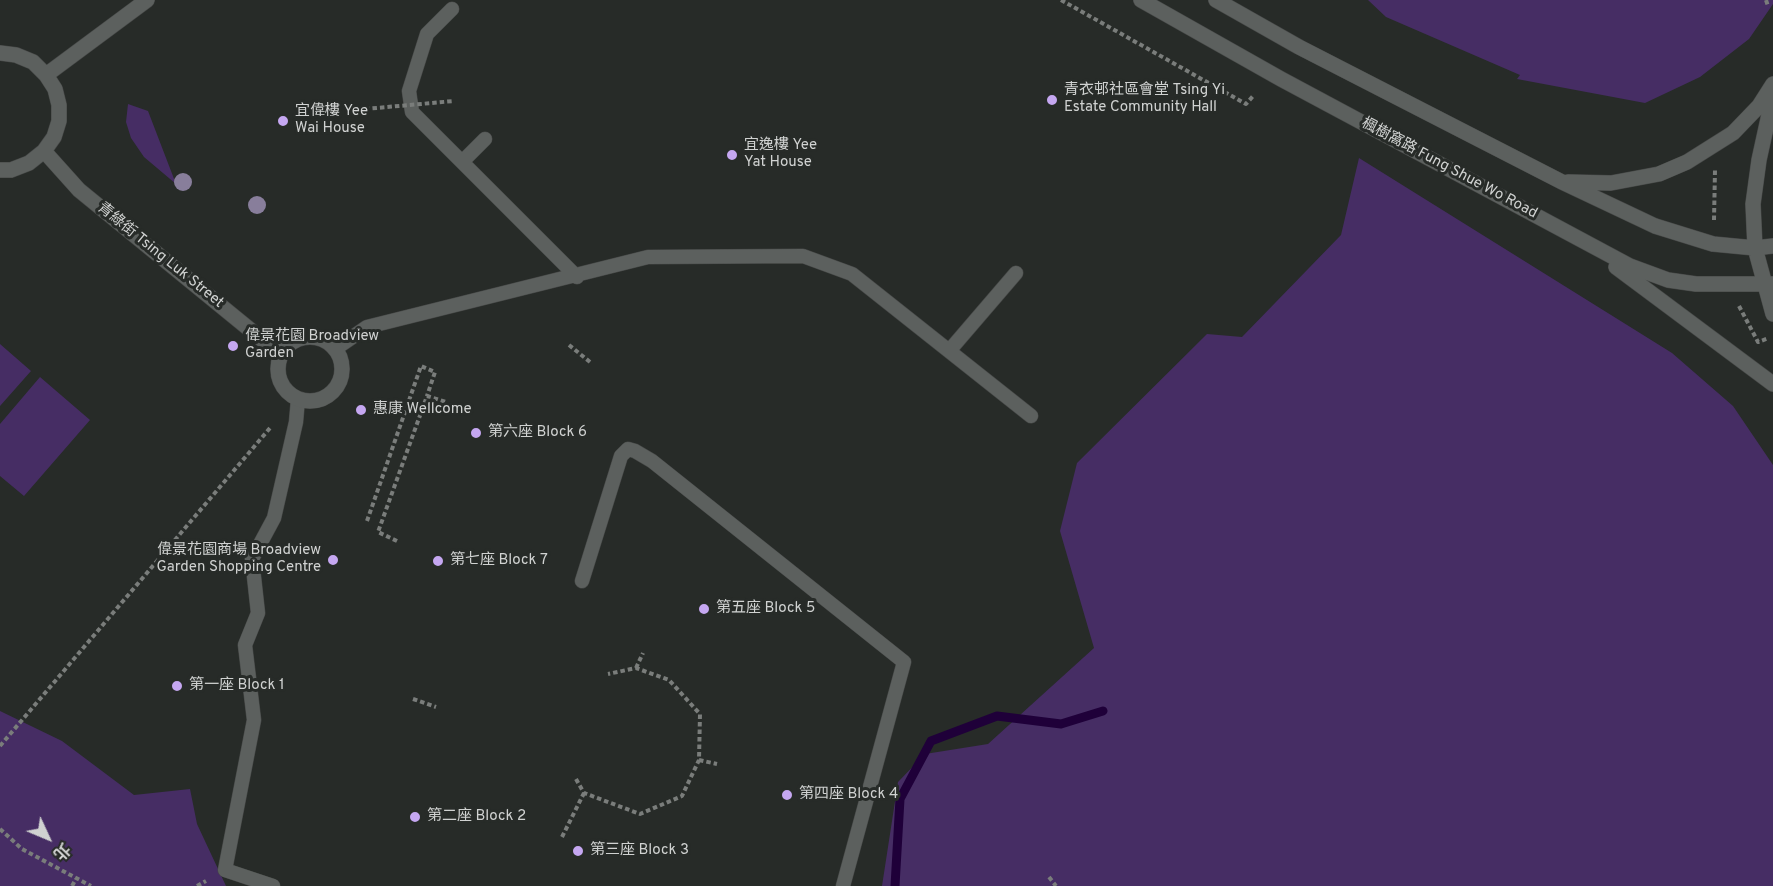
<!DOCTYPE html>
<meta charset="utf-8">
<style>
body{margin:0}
#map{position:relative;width:1773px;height:886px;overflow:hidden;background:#272b28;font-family:Overpass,"Noto Sans TC",sans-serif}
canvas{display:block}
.north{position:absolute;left:18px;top:808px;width:60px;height:60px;-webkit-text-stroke:4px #272b28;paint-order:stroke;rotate:134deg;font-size:16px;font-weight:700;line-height:24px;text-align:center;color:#d0d2d1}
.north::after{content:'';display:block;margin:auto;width:21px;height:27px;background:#d0d2d1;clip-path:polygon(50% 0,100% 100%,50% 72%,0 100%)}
</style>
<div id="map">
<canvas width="1773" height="886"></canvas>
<div class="north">北</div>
</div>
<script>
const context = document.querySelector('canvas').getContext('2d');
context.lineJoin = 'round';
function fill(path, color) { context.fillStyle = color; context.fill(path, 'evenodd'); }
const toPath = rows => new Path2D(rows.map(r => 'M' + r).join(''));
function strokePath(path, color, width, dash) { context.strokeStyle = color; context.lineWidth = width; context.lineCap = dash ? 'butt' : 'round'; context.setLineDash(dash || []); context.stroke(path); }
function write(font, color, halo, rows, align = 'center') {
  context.font = font + ' Overpass,"Noto Sans TC",sans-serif'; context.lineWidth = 6; context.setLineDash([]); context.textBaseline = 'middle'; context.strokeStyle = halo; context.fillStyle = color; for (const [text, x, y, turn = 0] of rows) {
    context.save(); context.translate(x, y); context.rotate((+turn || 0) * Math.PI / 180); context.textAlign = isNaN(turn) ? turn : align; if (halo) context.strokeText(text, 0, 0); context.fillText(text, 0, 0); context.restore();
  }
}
const green = toPath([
 [1368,0,1773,0,1773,4,1749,39,1700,77,1645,103,1517,79,1520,75,1386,17],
 [128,104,148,111,176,184,144,157,131,138,126,122],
 [1359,158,1672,353,1733,406,1773,465,1773,886,882,886,898,782,925,754,988,744,1094,648,1060,531,1077,463,1207,334,1242,337,1341,235],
 [0,344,31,371,0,406],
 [40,377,90,420,24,496,0,476,0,424],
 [0,711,62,741,134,795,190,789,197,824,226,886,0,886]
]);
const stream = toPath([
 [895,886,900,799,931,741,997,716,1061,724,1103,711]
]);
const path = toPath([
 [1061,0,1246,104,1254,95],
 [1766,0,1768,6],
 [1714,220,1715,170],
 [1739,306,1758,342,1769,338],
 [569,345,590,362],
 [367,521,421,366,435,372,427,396],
 [397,541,378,532,427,396,446,402],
 [636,668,643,653],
 [413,699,436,707],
 [0,746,270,428],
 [699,760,717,764],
 [576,779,584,793,640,814,682,796,699,760,700,714,669,680,636,668,608,674],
 [0,829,22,849,91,886],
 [562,837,584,793],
 [1049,877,1056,886],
 [72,886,76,879],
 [197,886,206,881]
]);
const lane = toPath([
 [452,9,427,34,409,91,412,112,577,277],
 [463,161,485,139],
 [335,349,367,327,648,257,803,256,852,274,1031,416],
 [949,351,1016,273],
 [582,581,621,456,628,449,635,451,652,461,904,662,843,886],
 [273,886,225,870,254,720,245,645,258,613,252,559,274,518,296,422,298,399]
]);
const street = toPath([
 [0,53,16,55,33,62,46,75,55,89,59,105,59,121,54,137,44,151,29,163,11,170,0,170],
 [46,75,147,0],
 [44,151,79,190,281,355],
 '278 369a32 32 0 1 1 64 0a32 32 0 1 1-64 0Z'
]);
const secondary = toPath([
 [1141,0,1281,79,1630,266,1668,280,1696,284,1773,284],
 [1216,0,1299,47,1562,182,1655,226,1713,244,1755,248,1773,246],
 [1773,96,1759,160,1753,204,1755,248,1773,314],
 [1568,182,1611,183,1659,174,1687,162,1733,133,1759,106,1773,84],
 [1616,267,1773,384]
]);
const pathBridge = toPath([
 [365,109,454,101]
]);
const trees = [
 [183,182],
 [257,205]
];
const markers = [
 [1052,100,6,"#c5a7f1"],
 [283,121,6,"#c5a7f1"],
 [732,155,6,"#c5a7f1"],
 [233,346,6,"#c5a7f1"],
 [361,410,6,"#c5a7f1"],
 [476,433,6,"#c5a7f1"],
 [333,560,6,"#c5a7f1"],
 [438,561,6,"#c5a7f1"],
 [704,609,6,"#c5a7f1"],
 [177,686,6,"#c5a7f1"],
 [787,795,6,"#c5a7f1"],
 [415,817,6,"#c5a7f1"],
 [578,851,6,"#c5a7f1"]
];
const poiNames = [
 ["青衣邨社區會堂 Tsing Yi",1064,91],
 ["Estate Community Hall",1064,108],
 ["宜偉樓 Yee",295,112],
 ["Wai House",295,129],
 ["宜逸樓 Yee",744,146],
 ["Yat House",744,163],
 ["偉景花園 Broadview",245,337],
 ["Garden",245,354],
 ["惠康 Wellcome",373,410],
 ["第六座 Block 6",488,433],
 ["偉景花園商場 Broadview",321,551,"right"],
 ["Garden Shopping Centre",321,568,"right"],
 ["第七座 Block 7",450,561],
 ["第五座 Block 5",716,609],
 ["第一座 Block 1",189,686],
 ["第四座 Block 4",799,795],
 ["第二座 Block 2",427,817],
 ["第三座 Block 3",590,851]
];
const streetNames = [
 ["楓樹窩路 Fung Shue Wo Road",1449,169,28],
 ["青綠街 Tsing Luk Street",160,256,39]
];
fill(green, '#462d64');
strokePath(stream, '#1f0039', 9);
strokePath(lane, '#464847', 15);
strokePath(street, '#464847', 16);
strokePath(secondary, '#464847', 16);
strokePath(path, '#7a7d7b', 4, [4.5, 3]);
strokePath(lane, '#5c605e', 14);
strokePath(street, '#5c605e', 15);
strokePath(secondary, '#5c605e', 15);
strokePath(pathBridge, '#7a7d7b', 4, [4.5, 3]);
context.fillStyle = '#887e9b';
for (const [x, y] of trees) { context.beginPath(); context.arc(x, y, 9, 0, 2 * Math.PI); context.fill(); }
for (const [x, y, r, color] of markers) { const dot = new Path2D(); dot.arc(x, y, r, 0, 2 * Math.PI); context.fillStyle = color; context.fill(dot); strokePath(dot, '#272b28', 2); }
write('15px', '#d0d2d1', '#272b28', poiNames, 'left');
write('15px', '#d0d2d1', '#272b28', streetNames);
</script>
